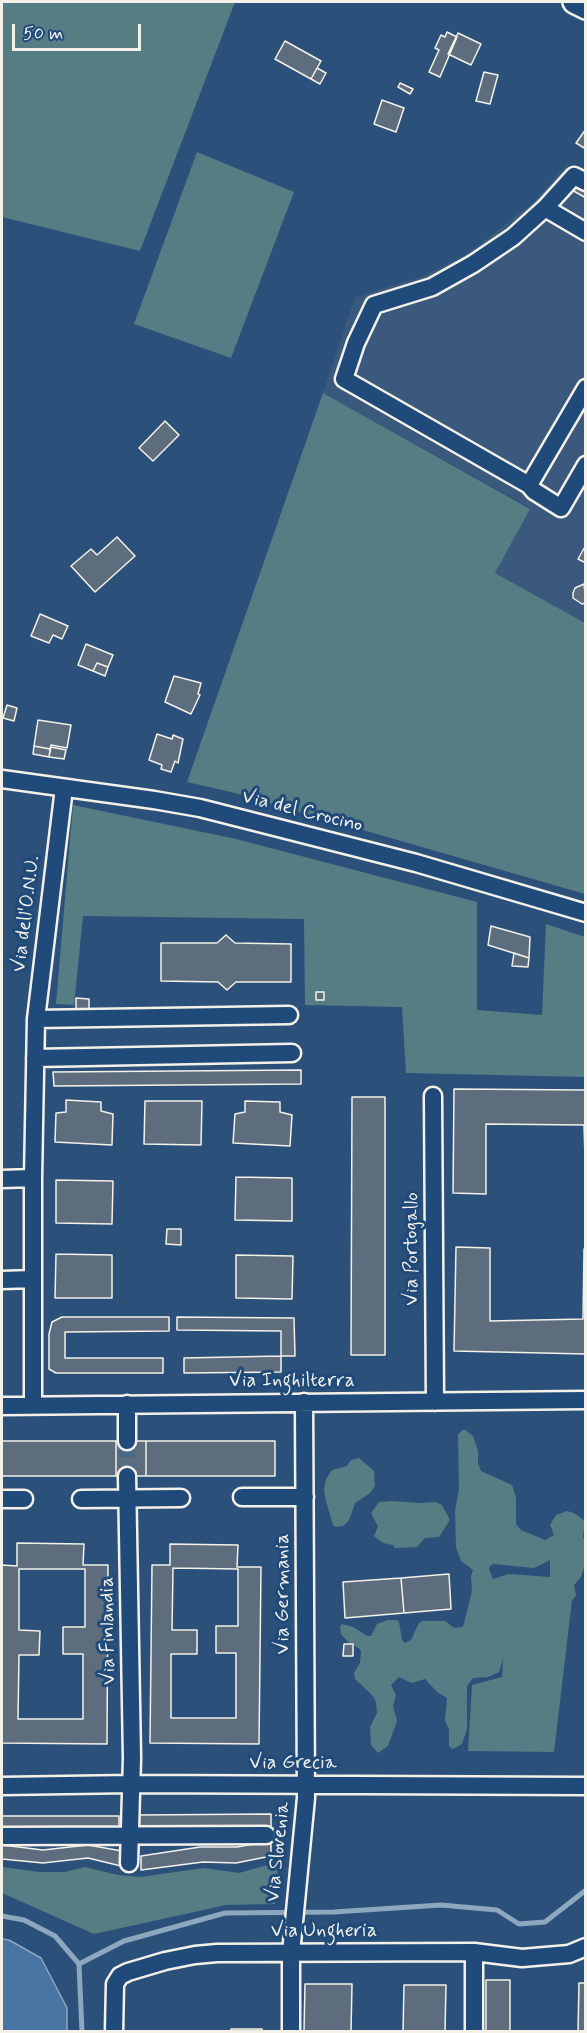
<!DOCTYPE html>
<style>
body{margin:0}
#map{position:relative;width:587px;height:2033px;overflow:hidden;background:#2b517b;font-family:Mynerve,sans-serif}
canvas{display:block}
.frame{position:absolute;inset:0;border:3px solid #f4f1e8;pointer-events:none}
.scale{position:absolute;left:12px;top:24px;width:129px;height:27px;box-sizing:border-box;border:3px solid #f4f1e8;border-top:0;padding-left:8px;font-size:18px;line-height:21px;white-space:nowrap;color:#f4f1e8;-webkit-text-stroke:4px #1f4a7a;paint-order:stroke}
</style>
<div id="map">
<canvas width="587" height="2033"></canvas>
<div class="frame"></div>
<div class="scale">50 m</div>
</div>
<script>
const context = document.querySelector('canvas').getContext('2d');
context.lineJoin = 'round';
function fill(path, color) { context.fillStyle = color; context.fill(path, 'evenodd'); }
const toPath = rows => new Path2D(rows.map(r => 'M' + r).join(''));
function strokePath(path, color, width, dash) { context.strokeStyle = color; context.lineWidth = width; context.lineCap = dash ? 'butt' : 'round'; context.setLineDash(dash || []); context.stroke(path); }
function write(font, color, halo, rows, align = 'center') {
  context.font = font + ' Mynerve,sans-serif'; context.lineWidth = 6; context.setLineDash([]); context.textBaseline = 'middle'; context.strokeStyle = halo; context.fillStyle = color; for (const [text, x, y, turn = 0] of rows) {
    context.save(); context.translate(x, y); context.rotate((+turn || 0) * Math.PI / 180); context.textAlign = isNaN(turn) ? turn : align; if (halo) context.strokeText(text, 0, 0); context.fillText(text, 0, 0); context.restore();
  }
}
const built = toPath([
 [567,164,585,174,585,623,495,573,530,508,323,393,355,297,421,277,464,256,534,202]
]);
const green = toPath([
 [2,2,235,2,140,251,2,217],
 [197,152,294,192,231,358,134,324],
 [323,393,530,509,495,573,585,623,585,894,231,792,187,782],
 [73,805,236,839,477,902,477,1010,542,1015,546,924,585,937,585,1077,406,1073,402,1007,305,1005,304,919,83,916,74,1005,56,1004],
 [464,1429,473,1436,478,1451,478,1463,481,1471,512,1485,516,1497,516,1524,521,1530,545,1540,554,1535,550,1525,556,1515,567,1511,574,1513,585,1521,583,1537,585,1542,585,1564,581,1577,574,1585,576,1596,572,1600,554,1752,468,1751,472,1685,502,1677,503,1659,499,1672,488,1677,473,1678,467,1686,467,1729,462,1744,455,1748,452,1749,449,1746,449,1730,445,1720,447,1698,437,1692,425,1679,412,1683,399,1677,391,1685,396,1695,393,1706,397,1721,388,1746,378,1753,371,1745,370,1727,377,1713,376,1702,373,1696,355,1679,354,1673,360,1663,361,1652,360,1649,348,1642,341,1634,340,1627,342,1624,353,1627,367,1636,371,1636,377,1624,388,1620,396,1620,399,1622,402,1640,405,1643,411,1640,419,1623,422,1621,445,1621,454,1628,463,1627,472,1591,471,1576,473,1570,461,1561,456,1547,455,1510,459,1489,458,1434],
 [550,1560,550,1577,509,1574,493,1579,489,1569,490,1566,493,1564,534,1568],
 [359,1458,374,1471,375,1486,370,1493,355,1503,349,1520,343,1526,336,1527,333,1525,326,1501,324,1490,326,1479,332,1470,347,1466,351,1460],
 [391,1501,420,1503,435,1502,442,1505,450,1520,439,1537,425,1538,417,1547,395,1548,393,1545,383,1543,374,1536,378,1526,371,1513,379,1502],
 [278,1862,275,1904,226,1905,94,1934,2,1893,2,1867,40,1872,65,1872,85,1867,118,1875,140,1877,204,1868,239,1873]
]);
const water = toPath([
 [2,1939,9,1940,41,1958,67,2008,67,2031,2,2031,2,1939]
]);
const stream = toPath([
 [2,1916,24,1920,55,1936,79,1964,82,2032],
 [79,1964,124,1941,225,1913,334,1912,441,1905,497,1910,519,1924,545,1922,586,1890]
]);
const building = toPath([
 [447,32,457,37,440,77,429,72,439,50,435,48,441,35,445,37,447,32],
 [458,33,481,44,471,65,448,54,458,33],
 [285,41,321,61,311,79,275,59,285,41],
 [317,68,326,73,320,84,311,79,317,68],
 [484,72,498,75,490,104,476,101,484,72],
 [400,83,413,89,410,94,398,87,400,83],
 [382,100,404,108,396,132,374,124,382,100],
 [586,129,586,149,576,143,586,129],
 [576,182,586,188,586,198,572,190,576,182],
 [165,421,179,435,153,461,139,448,165,421],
 [117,537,135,556,95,592,71,566,91,549,97,555,117,537],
 [586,545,586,563,578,559,586,545],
 [584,584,586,603,582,604,573,598,573,593,575,588,584,584],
 [40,614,68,626,62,639,53,635,49,643,31,636,40,614],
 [86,644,113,655,108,667,97,663,93,671,78,665,86,644],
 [97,663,108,667,105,676,93,671,97,663],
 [174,676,201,683,198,694,200,695,191,714,165,702,174,676],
 [7,705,17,708,14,721,3,718,7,705],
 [38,720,71,725,67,748,51,745,50,749,34,746,38,720],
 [157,734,172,739,173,735,183,739,178,763,175,761,171,772,161,769,162,765,149,760,157,734],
 [34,746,50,749,49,757,33,754,34,746],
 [51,747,66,750,64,759,49,757,51,747],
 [491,926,530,937,529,958,488,945,491,926],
 [226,935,235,943,291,944,291,982,236,982,227,990,218,982,161,981,161,943,217,943,226,935],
 [514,953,529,958,528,967,512,966,514,953],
 [316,992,324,992,324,1000,316,1000,316,992],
 [76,998,89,999,89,1011,76,1011,76,998],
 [301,1070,301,1084,54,1086,53,1072,301,1070],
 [454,1089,586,1090,586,1190,584,1125,486,1124,486,1194,453,1193,454,1089],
 [352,1097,385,1097,385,1355,351,1355,352,1097],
 [66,1100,101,1102,101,1111,113,1114,112,1145,55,1142,56,1113,66,1112,66,1100],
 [145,1101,202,1101,201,1145,144,1144,145,1101],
 [245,1101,280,1102,280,1112,292,1115,290,1146,233,1143,235,1114,245,1112,245,1101],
 [236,1177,292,1178,292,1221,235,1220,236,1177],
 [56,1180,113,1181,112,1224,56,1223,56,1180],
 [167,1229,181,1229,181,1245,166,1244,167,1229],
 [456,1247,490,1248,490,1321,583,1319,584,1249,586,1249,586,1354,454,1351,456,1247],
 [56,1254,112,1255,112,1298,55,1298,56,1254],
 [236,1255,293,1256,292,1299,236,1298,236,1255],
 [62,1317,169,1317,169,1331,65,1332,65,1358,163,1358,163,1373,56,1373,49,1369,49,1334,52,1322,62,1317],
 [177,1317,294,1318,295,1356,281,1356,281,1331,177,1330,177,1317],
 [281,1356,281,1372,184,1373,184,1358,281,1356],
 [2,1441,116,1441,116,1476,2,1476,2,1441],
 [116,1441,146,1441,146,1476,116,1476,116,1441],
 [146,1441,275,1441,275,1476,146,1476,146,1441],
 [17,1543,84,1544,83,1565,108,1565,107,1744,2,1743,2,1565,17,1566,17,1543],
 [19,1569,85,1569,85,1627,63,1627,63,1654,83,1654,83,1719,18,1719,19,1655,39,1655,40,1631,19,1630,19,1569],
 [170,1544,238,1545,237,1567,261,1567,259,1744,150,1743,152,1565,170,1565,170,1544],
 [173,1568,238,1569,238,1626,216,1626,216,1653,236,1653,236,1718,171,1718,171,1654,197,1654,197,1630,172,1630,173,1568],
 [449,1574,451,1609,404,1613,401,1578,449,1574],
 [401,1578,404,1613,345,1618,343,1582,401,1578],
 [344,1644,353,1644,353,1656,343,1656,344,1644],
 [271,1814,271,1827,139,1828,138,1815,271,1814],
 [2,1816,119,1816,119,1829,2,1830,2,1816],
 [271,1841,271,1856,236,1863,203,1862,141,1870,141,1856,200,1847,237,1847,271,1841],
 [2,1845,43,1850,88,1845,122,1851,121,1866,88,1858,43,1863,2,1859,2,1845],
 [486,1980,510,1980,510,2032,486,2032,486,1980],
 [579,1983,586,1983,586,2032,578,2032,579,1983],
 [305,1984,352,1984,351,2032,304,2032,305,1984],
 [404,1985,446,1985,445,2032,403,2032,404,1985],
 [231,2029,262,2029,262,2032,231,2032,231,2029]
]);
const minorTunnel = toPath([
 [127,1441,127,1476]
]);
const minor = toPath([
 [545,208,574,176,586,182],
 [586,232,545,208,513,237,473,264,432,287,374,305,356,343,344,379,529,485,586,388],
 [529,485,534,491,561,508,586,465],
 [2,779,154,800,200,808,416,863,586,913],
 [36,1019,289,1015],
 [35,1058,292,1053],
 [433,1096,435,1402],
 [2,1179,33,1178],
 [2,1280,33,1279],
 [127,1404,127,1441],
 [33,1405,33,1178,36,1019,64,788],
 [2,1406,586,1400],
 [127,1476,132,1758,129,1863],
 [242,1497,305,1497],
 [2,1499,24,1499],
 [81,1499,181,1498],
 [2,1786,131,1784,586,1786],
 [2,1836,266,1835],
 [114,2032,115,1984,120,1976,128,1972,165,1961,195,1955,217,1953,474,1952,522,1958,569,1954,586,1947],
 [291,2032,291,1953,306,1798,304,1402],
 [474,2032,474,1952]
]);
const major = toPath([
 [574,2,586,8]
]);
const streetNames = [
 ["Via del Crocino",302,812,14],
 ["Via dell'O.N.U.",27,914,-83],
 ["Via Portogallo",413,1249,-90],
 ["Via Inghilterra",292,1382],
 ["Via Germania",284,1594,-90],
 ["Via Finlandia",109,1631,-91],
 ["Via Grecia",293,1764],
 ["Via Slovenia",279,1852,-84],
 ["Via Ungheria",324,1932]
];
fill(built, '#3a597c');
fill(green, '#567d84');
fill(water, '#4975a4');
strokePath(water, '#8da7bf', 1.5);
strokePath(stream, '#8da7bf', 5);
fill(building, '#5d6d7d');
strokePath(building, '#f4f1e8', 1.5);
strokePath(minorTunnel, '#49698b', 16, [16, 8]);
strokePath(minor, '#f4f1e8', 21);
strokePath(major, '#f4f1e8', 26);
strokePath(minor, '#1f4a7a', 16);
strokePath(major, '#1f4a7a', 21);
write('20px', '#f4f1e8', '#1f4a7a', streetNames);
</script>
